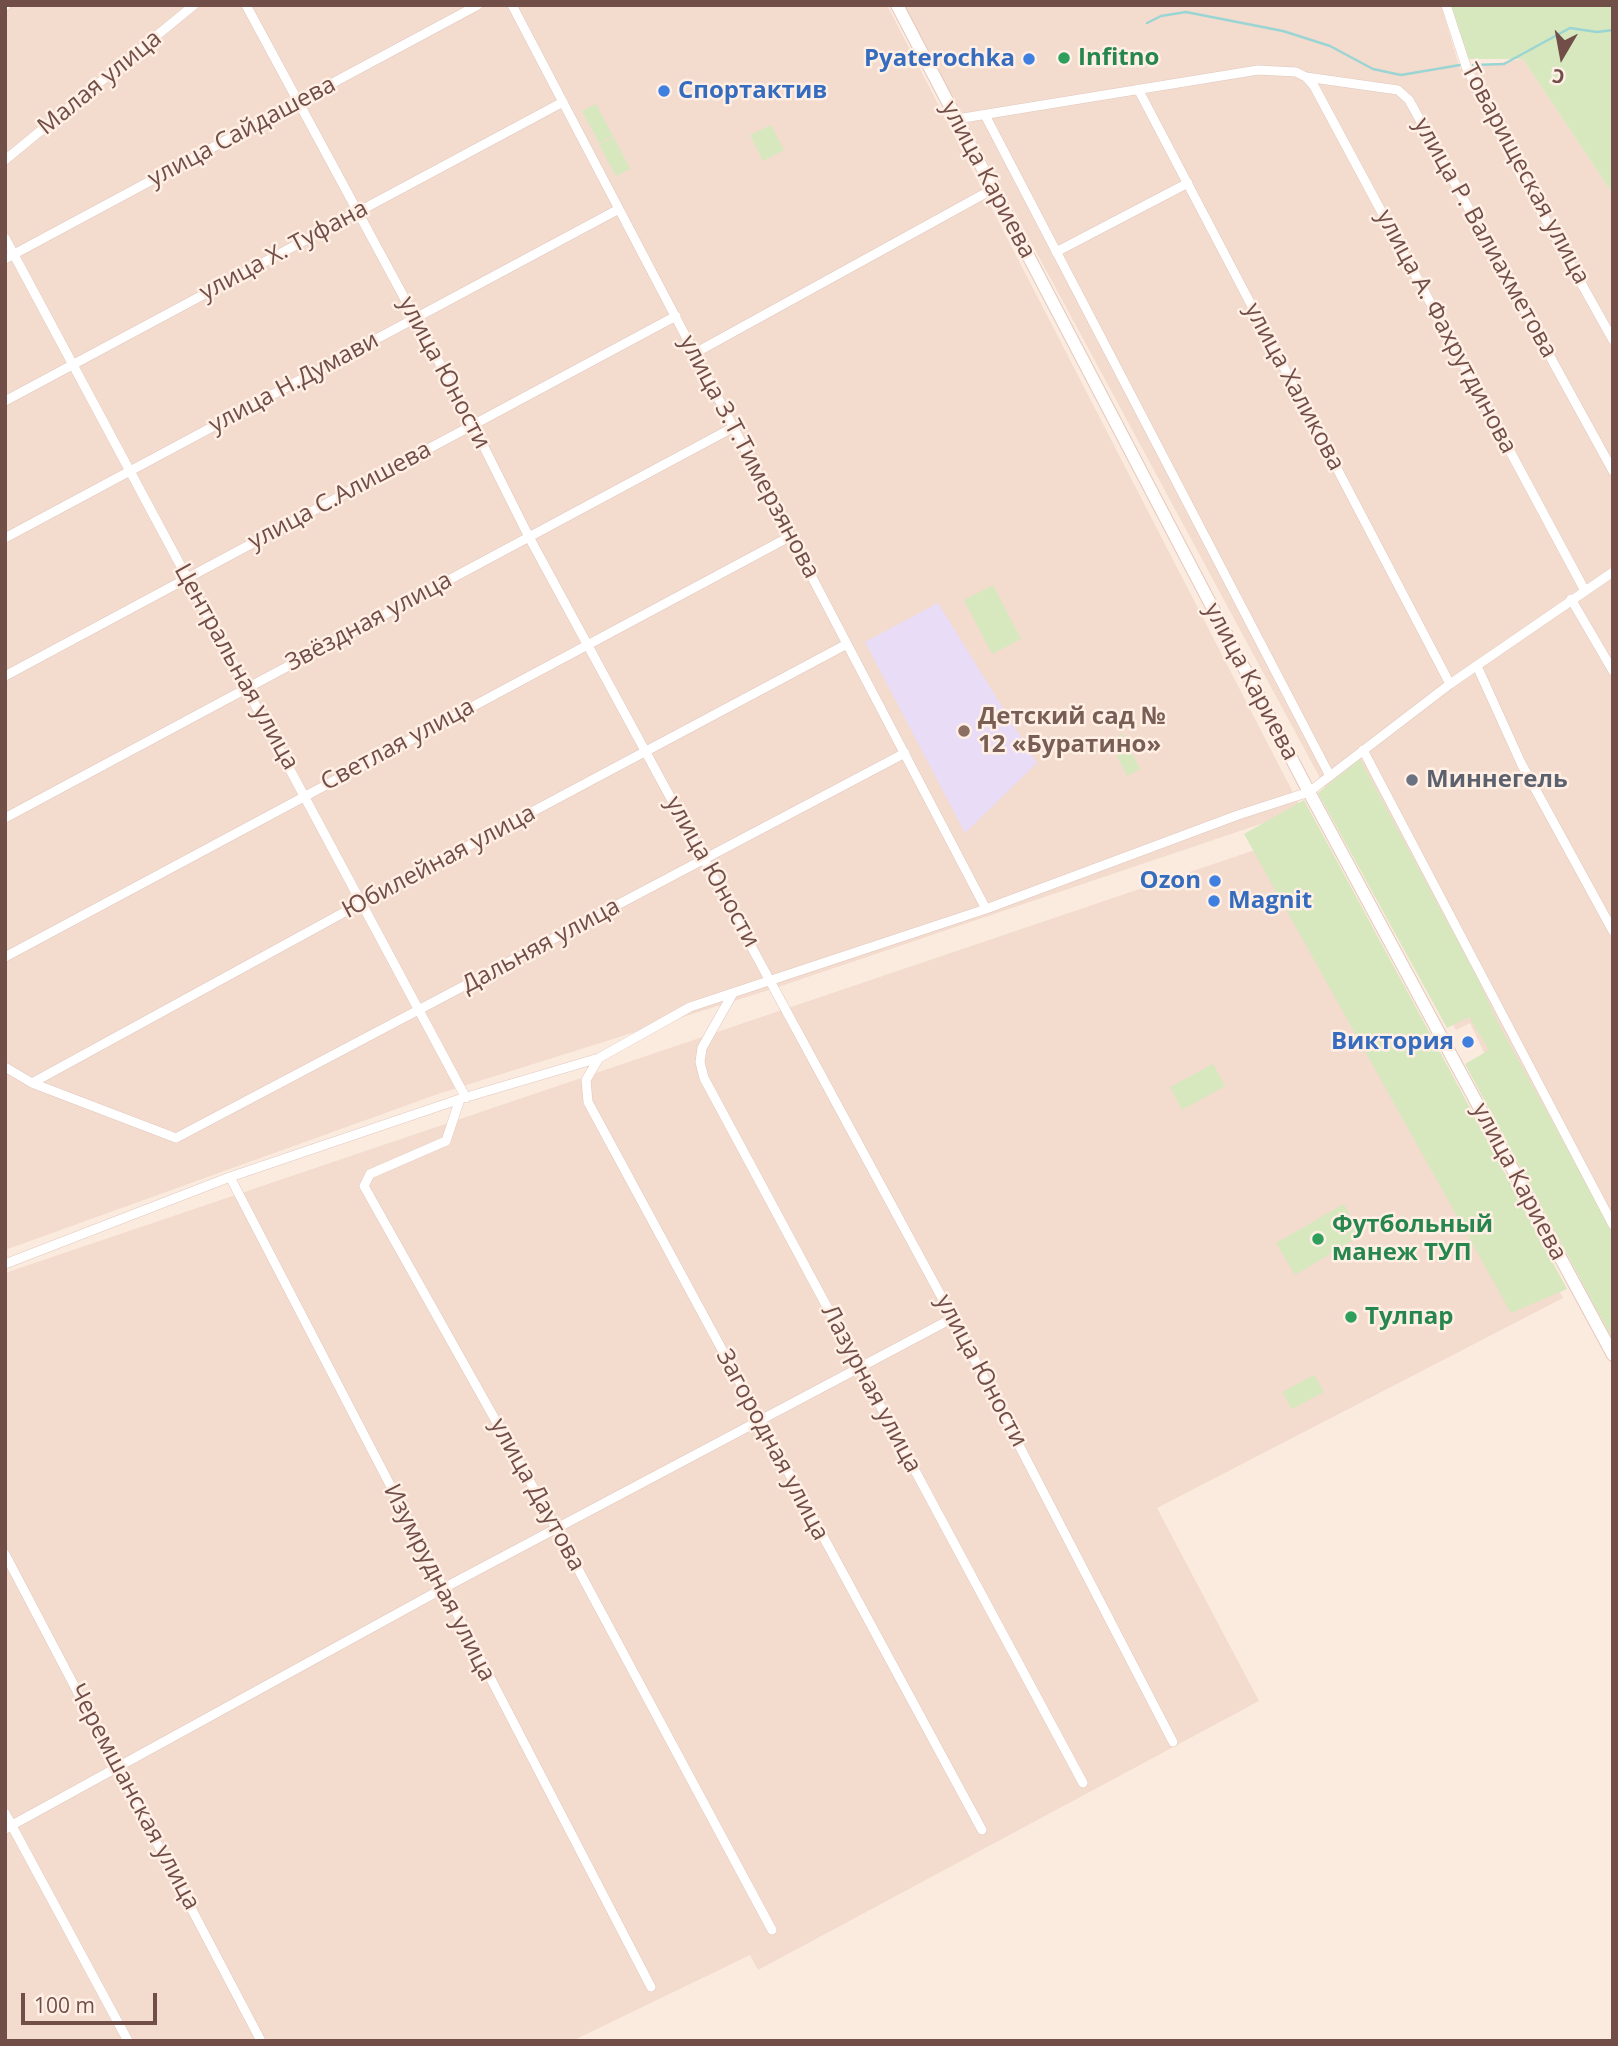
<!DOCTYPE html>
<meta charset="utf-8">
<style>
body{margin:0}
#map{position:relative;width:1618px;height:2046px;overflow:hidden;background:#fbebdf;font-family:"Open Sans",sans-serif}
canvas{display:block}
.frame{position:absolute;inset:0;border:7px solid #714e48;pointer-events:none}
.north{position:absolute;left:1527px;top:21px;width:70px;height:70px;-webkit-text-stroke:5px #ffefe5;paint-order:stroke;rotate:190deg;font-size:19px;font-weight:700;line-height:28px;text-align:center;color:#714e48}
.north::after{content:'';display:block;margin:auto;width:24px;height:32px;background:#714e48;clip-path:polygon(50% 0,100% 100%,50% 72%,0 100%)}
.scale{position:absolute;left:21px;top:1993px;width:136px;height:32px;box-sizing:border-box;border:4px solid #714e48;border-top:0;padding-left:9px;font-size:21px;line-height:24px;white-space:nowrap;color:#714e48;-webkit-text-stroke:5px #ffefe5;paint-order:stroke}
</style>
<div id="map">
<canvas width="1618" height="2046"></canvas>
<div class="frame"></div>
<div class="north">С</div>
<div class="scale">100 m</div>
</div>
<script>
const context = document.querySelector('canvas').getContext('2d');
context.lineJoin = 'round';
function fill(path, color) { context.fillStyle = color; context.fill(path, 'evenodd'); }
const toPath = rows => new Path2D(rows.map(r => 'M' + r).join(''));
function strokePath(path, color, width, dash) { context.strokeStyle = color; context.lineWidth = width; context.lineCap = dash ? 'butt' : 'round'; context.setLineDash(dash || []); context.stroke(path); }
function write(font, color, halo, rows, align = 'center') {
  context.font = font + ' "Open Sans",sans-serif'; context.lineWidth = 5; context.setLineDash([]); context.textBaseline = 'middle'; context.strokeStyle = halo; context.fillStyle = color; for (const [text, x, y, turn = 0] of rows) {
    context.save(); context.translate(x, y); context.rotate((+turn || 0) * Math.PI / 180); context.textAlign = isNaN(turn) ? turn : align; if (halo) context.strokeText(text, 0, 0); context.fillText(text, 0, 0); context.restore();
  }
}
const residential = toPath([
 [5,5,887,5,1302,810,775,988,438,1094,5,1250],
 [903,5,1441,5,1460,69,1523,59,1613,194,1613,1321,1470,1023,1456,1030],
 [1314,830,1563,1298,1157,1508,1259,1701,758,1970,750,1955,572,2041,5,2041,5,1273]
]);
const education = toPath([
 [938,603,1037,763,965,833,865,642]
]);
const green = toPath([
 [1451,5,1613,5,1613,194,1523,59,1468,59],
 [596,104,613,136,599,143,582,111],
 [771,125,784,150,763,161,750,135],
 [614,137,630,169,616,176,599,144],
 [993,585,1021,639,992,654,964,600],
 [1122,734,1140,769,1127,776,1109,740],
 [1360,759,1479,981,1499,1025,1613,1232,1613,1340,1465,1064,1489,1050,1469,1017,1447,1028,1318,793],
 [1304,800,1440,1052,1567,1289,1511,1313,1244,834],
 [1213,1064,1225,1086,1182,1110,1170,1087],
 [1344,1204,1360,1236,1295,1275,1276,1243],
 [1314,1375,1324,1392,1292,1409,1282,1392]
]);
const stream = toPath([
 [1147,23,1161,16,1186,12,1283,31,1330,46,1373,69,1401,75,1460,65],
 [1473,65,1504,64,1570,28,1597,32,1613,30]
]);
const minor = toPath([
 [246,5,473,425,529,537,953,1318,1173,1742],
 [512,5,986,909],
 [1446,5,1467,69,1520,174,1613,340],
 [5,6,6,5],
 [1306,77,1314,86,1584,589],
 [1138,89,1450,684],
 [985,115,1330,776],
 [957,119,1258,70,1296,72,1306,77,1398,90,1409,100,1613,471],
 [5,160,194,5],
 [5,238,466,1098],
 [1056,252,1188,183],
 [5,259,478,5],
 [695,353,993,189],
 [5,401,563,102],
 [5,538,619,209],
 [1571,599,1613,671],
 [1477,666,1521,763,1613,931],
 [5,676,676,316],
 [1363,750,1613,1225],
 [5,818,734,427],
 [5,957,791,536],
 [733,993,702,1048,700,1062,704,1078,1083,1783],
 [599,1058,586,1080,588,1102,982,1830],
 [5,1067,32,1083,176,1138,905,753],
 [32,1083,363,902,847,644],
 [460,1099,446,1141,370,1174,364,1186,556,1528,772,1930],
 [230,1177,651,1987],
 [5,1264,230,1177,460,1099,599,1058,690,1007,986,909,1238,815,1309,792,1450,684,1613,572],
 [5,1554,261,2041],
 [5,1813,128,2041],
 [5,1829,442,1589,953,1318]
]);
const secondary = toPath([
 [897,5,1309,792,1613,1355]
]);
const markers = [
 [1064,58,7,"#2e9e5b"],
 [1029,59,7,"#3f7fe0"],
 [664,91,7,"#3f7fe0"],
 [964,731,7,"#8d6e63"],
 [1412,780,7,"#6b7280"],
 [1215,881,7,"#3f7fe0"],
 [1214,901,7,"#3f7fe0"],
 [1468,1042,7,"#3f7fe0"],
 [1318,1239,7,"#2e9e5b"],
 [1351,1317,7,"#2e9e5b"]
];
const leisureNames = [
 ["Infitno",1078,58],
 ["Футбольный",1332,1225],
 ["манеж ТУП",1332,1253],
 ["Тулпар",1365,1317]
];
const shopNames = [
 ["Pyaterochka",1015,59],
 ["Спортактив",678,91,"left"],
 ["Ozon",1201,881],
 ["Magnit",1228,901,"left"],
 ["Виктория",1454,1042]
];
const streetNames = [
 ["Малая улица",100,83,-39],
 ["улица Сайдашева",242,132,-28],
 ["Товарищеская улица",1525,174,62],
 ["улица Кариева",988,180,62],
 ["улица Р. Валиахметова",1485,238,61],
 ["улица Х. Туфана",284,251,-28],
 ["улица А. Фахрутдинова",1446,332,62],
 ["улица Юности",444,373,62],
 ["улица Н.Думави",294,383,-28],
 ["улица Халикова",1294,387,62],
 ["улица З.Т.Тимерзянова",749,457,62],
 ["улица С.Алишева",340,496,-28],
 ["Звёздная улица",369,622,-28],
 ["Центральная улица",236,667,61],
 ["улица Кариева",1251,682,62],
 ["Светлая улица",398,745,-28],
 ["Юбилейная улица",439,862,-28],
 ["улица Юности",712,872,61],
 ["Дальняя улица",541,946,-28],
 ["улица Кариева",1519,1182,62],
 ["улица Юности",981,1371,62],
 ["Лазурная улица",871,1389,62],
 ["Загородная улица",772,1445,62],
 ["улица Даутова",537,1495,61],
 ["Изумрудная улица",439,1583,63],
 ["Черемшанская улица",134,1797,62]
];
const educationNames = [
 ["Детский сад №",978,717],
 ["12 «Буратино»",978,745]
];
const worshipNames = [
 ["Миннегель",1426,780]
];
fill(residential, '#f3dbce');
fill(education, '#e8dcf7');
fill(green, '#d7e8be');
strokePath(stream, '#9bd5d3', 2.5);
strokePath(minor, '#e1c8be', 10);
strokePath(secondary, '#e6c7bc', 14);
strokePath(minor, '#fff', 9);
strokePath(secondary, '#fff', 12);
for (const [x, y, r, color] of markers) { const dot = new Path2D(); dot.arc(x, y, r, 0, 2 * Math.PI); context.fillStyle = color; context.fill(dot); strokePath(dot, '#ffefe5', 2.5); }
write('bold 24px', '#27864d', '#ffefe5', leisureNames, 'left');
write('bold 24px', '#366cbe', '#ffefe5', shopNames, 'right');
write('24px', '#714e48', '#ffefe5', streetNames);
write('bold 24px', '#785e54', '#ffefe5', educationNames, 'left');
write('bold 24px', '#5b616d', '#ffefe5', worshipNames, 'left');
</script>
